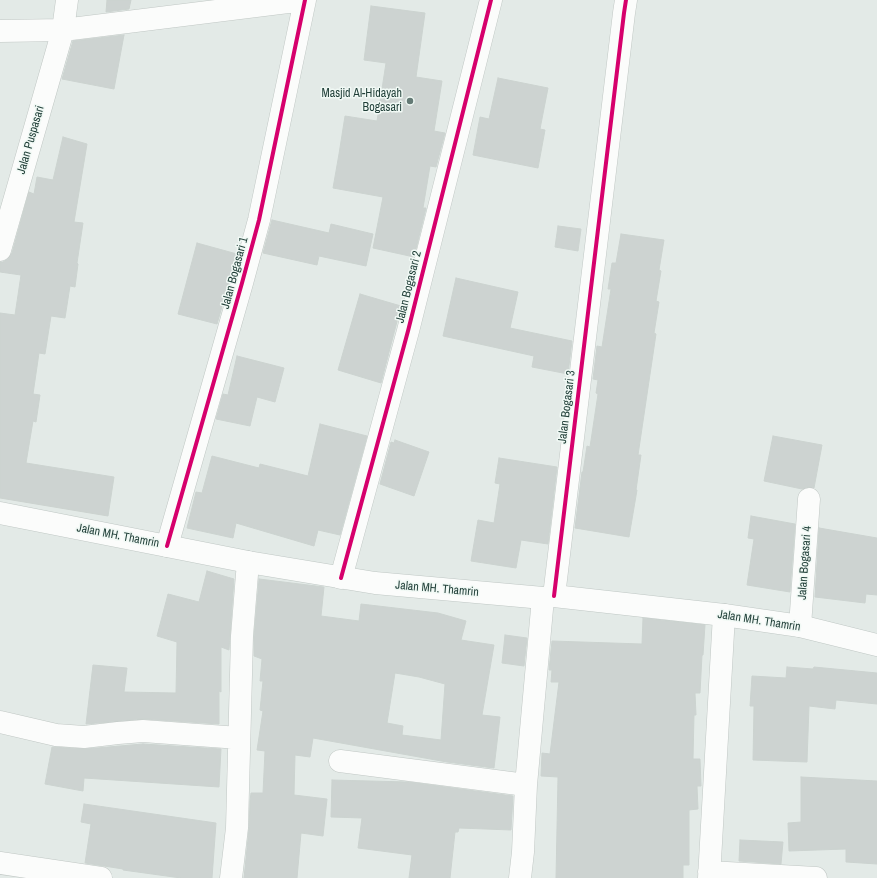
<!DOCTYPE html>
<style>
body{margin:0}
canvas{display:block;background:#e3eae7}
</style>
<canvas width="877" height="878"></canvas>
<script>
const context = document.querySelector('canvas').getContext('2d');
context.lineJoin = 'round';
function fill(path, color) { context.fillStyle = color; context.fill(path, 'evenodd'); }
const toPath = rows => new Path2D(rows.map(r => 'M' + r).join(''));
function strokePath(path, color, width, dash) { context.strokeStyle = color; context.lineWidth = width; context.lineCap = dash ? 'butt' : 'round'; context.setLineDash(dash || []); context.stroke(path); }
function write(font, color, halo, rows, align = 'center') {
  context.font = font + ' "Archivo Narrow",sans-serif'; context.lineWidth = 3; context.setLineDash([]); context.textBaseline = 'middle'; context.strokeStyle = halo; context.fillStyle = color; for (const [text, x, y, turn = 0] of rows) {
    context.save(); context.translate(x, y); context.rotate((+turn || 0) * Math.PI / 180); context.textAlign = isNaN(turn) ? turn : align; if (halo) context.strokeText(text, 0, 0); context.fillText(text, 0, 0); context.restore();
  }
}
const building = toPath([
 [107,0,131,0,129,9,106,12,107,0],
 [371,6,425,13,416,77,442,81,434,131,445,133,436,167,430,166,423,208,426,208,414,257,373,248,383,197,333,188,339,154,345,116,377,121,386,63,364,60,371,6],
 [124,35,114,89,62,79,73,41,124,35],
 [498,78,548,88,540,129,545,130,538,168,473,155,480,117,489,119,498,78],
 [63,137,87,144,74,222,83,223,77,263,78,264,75,287,70,286,65,318,51,316,45,354,39,353,33,394,40,395,36,422,33,421,26,463,114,477,108,516,0,498,0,313,15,315,21,275,0,272,0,262,3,262,8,259,12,253,29,192,34,194,37,177,53,180,63,137],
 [272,220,329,233,331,224,373,234,366,266,319,256,317,265,263,253,272,220],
 [558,226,581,229,578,251,555,247,558,226],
 [621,234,664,240,659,270,661,271,656,301,659,302,654,333,656,334,638,455,641,455,636,490,637,490,629,537,575,528,582,472,583,472,587,446,590,447,598,394,596,393,598,380,593,379,597,346,602,347,611,289,608,289,612,263,616,263,621,234],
 [197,243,237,254,217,324,178,314,197,243],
 [456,278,518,292,510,328,572,341,568,374,532,367,534,356,443,336,456,278],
 [360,294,401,306,381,383,338,370,360,294],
 [237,356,284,368,275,402,257,397,250,426,216,419,223,394,228,395,237,356],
 [320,424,367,436,340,535,318,530,314,546,236,523,233,538,187,528,196,492,202,493,212,456,259,468,260,464,308,476,320,424],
 [773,436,822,445,814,488,809,487,802,489,764,481,773,436],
 [395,440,429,452,414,496,380,484,391,442,394,443,395,440],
 [499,458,557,467,548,544,521,540,516,568,471,561,478,520,494,523,500,484,495,483,499,458],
 [751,516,795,524,790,592,747,585,754,539,748,538,751,516],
 [819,528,877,538,877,595,866,594,865,603,815,597,819,528],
 [207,571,234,579,229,650,221,647,221,692,219,691,219,724,144,719,86,724,93,665,127,668,124,692,176,693,177,642,157,636,168,594,199,602,207,571],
 [259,579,324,587,321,616,359,621,361,604,438,613,466,621,461,640,494,645,482,715,500,717,494,768,447,762,313,738,310,757,295,755,294,795,327,799,323,836,301,833,297,878,244,878,249,829,250,801,251,793,263,793,265,751,257,750,263,711,260,710,263,681,260,681,262,659,254,656,254,637,259,579],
 [395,673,419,677,445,684,441,740,402,735,403,726,387,723,395,673],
 [643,618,705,625,703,655,702,655,700,693,695,693,696,715,694,715,693,759,700,759,701,786,697,786,698,809,689,810,689,865,683,865,683,878,556,878,558,777,541,776,542,753,550,754,559,682,551,682,552,670,549,670,552,641,642,644,643,618],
 [505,635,527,638,524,666,502,663,505,635],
 [787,667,813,669,814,667,877,673,877,704,836,700,835,709,809,706,807,762,753,760,754,706,750,706,752,676,786,678,787,667],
 [143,744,221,749,219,787,84,778,83,791,45,784,52,747,85,749,143,744],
 [801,777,877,781,877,864,846,862,846,849,789,851,788,823,801,822,801,777],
 [332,780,408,782,513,796,511,830,459,828,458,832,455,832,450,878,409,878,412,855,358,848,362,818,331,817,332,780],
 [84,804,216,823,212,878,181,878,123,870,123,869,85,863,91,824,81,822,84,804],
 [740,840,783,842,781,864,739,861,740,840]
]);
const street = toPath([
 [0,31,63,30,304,0],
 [0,250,63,30,67,0],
 [167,546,242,283,259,220,305,0],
 [341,578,408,331,491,0],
 [554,596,624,13,626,0],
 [800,626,809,499],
 [0,722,56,735,84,737,118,733,143,731,239,738],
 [340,761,526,785],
 [0,863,101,878],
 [709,872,816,878],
 [231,878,237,828,242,636,248,562],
 [520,878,523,852,526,785,543,598],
 [709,878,724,615]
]);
const secondary = toPath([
 [0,513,248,562,375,583,543,598,554,596,724,615,800,626,877,645]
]);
const cycleway = toPath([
 [167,546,242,283,259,220,305,0],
 [341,578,408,331,491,0],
 [554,596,624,13,626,0]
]);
const markers = [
 [410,101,4,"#647a75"]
];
const poiNames = [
 ["Masjid Al-Hidayah",402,94],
 ["Bogasari",402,108]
];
const streetNames = [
 ["Jalan Puspasari",31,140,-74],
 ["Jalan Bogasari 1",235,273,-75],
 ["Jalan Bogasari 2",409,287,-76],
 ["Jalan Bogasari 3",567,407,-83],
 ["Jalan MH. Thamrin",118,536,11],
 ["Jalan Bogasari 4",805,563,-86],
 ["Jalan MH. Thamrin",437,589,5],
 ["Jalan MH. Thamrin",759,621,9]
];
fill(building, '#cdd3d1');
strokePath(building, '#ccd3d0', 1);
strokePath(street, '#c0c7c4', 23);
strokePath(secondary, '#bfc7c4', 23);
strokePath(street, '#fbfcfb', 22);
strokePath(secondary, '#fbfcfb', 22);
strokePath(cycleway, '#d6006c', 4);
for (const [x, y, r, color] of markers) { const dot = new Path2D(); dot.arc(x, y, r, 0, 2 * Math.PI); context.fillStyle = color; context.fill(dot); strokePath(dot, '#f1f9f5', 1.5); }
write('12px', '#1f3e37', '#f1f9f5', poiNames, 'right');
write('12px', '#1f3e37', '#f1f9f5', streetNames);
</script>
